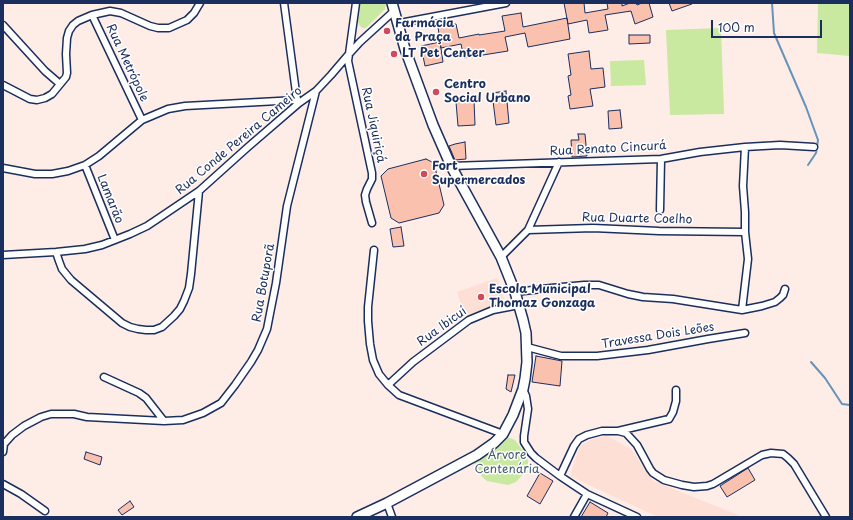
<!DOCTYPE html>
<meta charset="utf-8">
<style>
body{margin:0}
#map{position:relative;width:853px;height:520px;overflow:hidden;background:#feece7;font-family:"Playpen Sans",sans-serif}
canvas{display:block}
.frame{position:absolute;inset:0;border:4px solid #1b2f5e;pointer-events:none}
.scale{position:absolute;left:711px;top:20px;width:111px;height:18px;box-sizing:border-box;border:2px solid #1b2f5e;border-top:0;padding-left:5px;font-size:12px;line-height:14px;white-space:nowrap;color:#1b2f5e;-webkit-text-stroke:3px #fff;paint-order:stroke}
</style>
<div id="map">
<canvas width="853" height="520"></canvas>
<div class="frame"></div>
<div class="scale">100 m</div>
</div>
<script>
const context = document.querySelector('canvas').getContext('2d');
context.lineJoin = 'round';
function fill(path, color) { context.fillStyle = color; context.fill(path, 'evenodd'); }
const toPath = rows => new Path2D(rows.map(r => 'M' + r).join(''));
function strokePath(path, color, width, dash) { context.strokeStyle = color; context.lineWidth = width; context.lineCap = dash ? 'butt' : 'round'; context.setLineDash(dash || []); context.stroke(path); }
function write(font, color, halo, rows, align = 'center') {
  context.font = font + ' "Playpen Sans",sans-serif'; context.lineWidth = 3; context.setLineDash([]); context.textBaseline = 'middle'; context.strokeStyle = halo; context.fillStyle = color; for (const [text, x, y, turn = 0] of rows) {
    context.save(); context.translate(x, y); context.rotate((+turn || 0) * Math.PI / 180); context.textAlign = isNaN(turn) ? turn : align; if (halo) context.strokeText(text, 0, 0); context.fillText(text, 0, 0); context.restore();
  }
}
const built = toPath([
 [497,278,505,302,465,316,457,292],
 [607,436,631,449,653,481,738,515,739,517,658,517,570,476,580,446,592,439]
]);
const green = toPath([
 [360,3,386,3,385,9,366,28,362,28,360,26,358,22,358,15],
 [818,3,850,3,850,56,817,53],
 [721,28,724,114,670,115,666,30],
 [644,60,646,85,611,86,610,61],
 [504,436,515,440,524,452,528,461,528,467,523,474,516,482,508,485,487,481,482,477,478,468,474,463,477,458]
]);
const stream = toPath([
 [772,3,774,33,806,107,818,140,816,153,808,165],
 [811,362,825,378,842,404,850,405]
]);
const building = toPath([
 [564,3,584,3,585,13,608,9,607,3,622,3,622,6,630,3,636,3,637,5,642,3,649,3,653,17,635,24,631,11,605,15,608,30,589,33,587,20,568,24,564,3],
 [669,3,692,3,692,4,672,11,669,3],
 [521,13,523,27,567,18,570,39,528,47,525,33,505,37,508,51,464,58,461,44,441,48,438,27,456,24,459,38,479,34,479,35,505,31,502,16,521,13],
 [629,35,650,35,650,43,629,44,629,35],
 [440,42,443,62,425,66,421,46,440,42],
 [589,51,591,69,603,68,605,87,590,89,593,106,570,109,568,96,571,95,568,76,571,75,568,54,589,51],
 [506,91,509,123,496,125,492,93,506,91],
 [474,100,475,125,458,126,456,102,474,100],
 [620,110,622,128,609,129,608,111,620,110],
 [578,134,585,134,587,156,572,157,571,140,579,140,578,134],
 [465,142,466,159,455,160,449,146,455,144,465,142],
 [426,159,434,163,444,205,439,213,399,223,391,218,381,176,388,169,426,159],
 [401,227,404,246,393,247,390,229,401,227],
 [536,356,562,361,560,386,532,382,536,356],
 [508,375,515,375,511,392,506,389,508,375],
 [86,452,102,457,100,465,84,459,86,452],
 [748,468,755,480,727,497,720,486,748,468],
 [540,473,553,481,540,504,527,496,540,473],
 [130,501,134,507,122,515,118,510,130,501],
 [590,502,608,513,606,517,581,517,590,502]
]);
const minor = toPath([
 [284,3,297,100],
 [356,3,349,54,348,61,372,173,372,179,367,189,365,195,366,202,372,223],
 [92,15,142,120],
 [405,22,506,3],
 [3,25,45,71,60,84],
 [3,85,30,99,37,100,45,98,52,94,66,77,67,73,66,54,67,38,69,31,73,25,78,21,92,15,110,11,121,13,150,26,158,28,169,28,187,20,194,13,200,3],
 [85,165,115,240],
 [451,166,661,159,700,152,745,147,780,145,814,147],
 [3,168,35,174,52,174,68,171,85,165,99,156,142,120,168,109,185,106,297,100,299,103],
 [660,210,661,159],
 [528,230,593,228,659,231,745,232],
 [374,250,368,307,368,321,370,344,373,360,379,374,388,385,399,395,503,434],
 [56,252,59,261,62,269,71,280,122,323,130,327,138,329,146,330,154,330,162,327,174,316,180,309,184,301,189,288,191,274,199,191],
 [3,255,56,252,85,249,102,245,130,234,147,226,159,218,199,191,248,147,299,103,316,91,331,75,349,54,360,42,394,11],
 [501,257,528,230,559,162],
 [515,292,551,288,584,285,599,285,628,294,643,297,673,299,742,310,762,306,775,302,780,298,783,295,785,289],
 [742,310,748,259,745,232,745,212,743,186,745,147],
 [527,347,561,356,597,356,648,350,708,339,745,333],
 [104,377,139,393,146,398,164,421],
 [388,385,413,362,469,320,493,310,519,305],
 [523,389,526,396,528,409,524,436,524,442,531,453,536,458,560,476,587,494,637,517],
 [618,431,626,433,637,445,650,469,653,473,664,480,682,485,694,487,707,486,713,484,762,455,771,453,783,454,788,458,794,464,826,517],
 [3,452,4,444,12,435,24,426,41,417,51,414,74,414,87,417,164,421,183,420,203,413,221,403,235,385,251,362,258,350,267,329,276,283,287,206,316,91],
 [560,476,574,446,579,439,587,435,602,431,618,431,669,419,673,412,676,401,676,390],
 [3,484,21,494,45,511],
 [387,503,392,517],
 [574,517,587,494]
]);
const secondary = toPath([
 [357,517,387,503,477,455,494,443,503,434,513,415,523,389,525,379,527,362,526,333,523,320,515,292,501,257,451,166,433,125,405,49,392,3]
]);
const markers = [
 [387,31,4,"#d1495b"],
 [394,54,4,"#d1495b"],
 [436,92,4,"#d1495b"],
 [424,174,4,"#d1495b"],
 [481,297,4,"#d1495b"]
];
const poiNames = [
 ["Farmácia",395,24],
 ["da Praça",395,38],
 ["LT Pet Center",402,54],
 ["Centro",444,85],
 ["Social Urbano",444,99],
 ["Fort",432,167],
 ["Supermercados",432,181],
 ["Escola Municipal",489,290],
 ["Thomaz Gonzaga",489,304]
];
const streetNames = [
 ["Rua Metrópole",127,63,65],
 ["Rua Jiquiriçá",373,125,78],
 ["Rua Conde Pereira Cameiro",239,141,-40],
 ["Rua Renato Cincurá",608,149,-3],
 ["Lamarão",110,199,68],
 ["Rua Duarte Coelho",637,219,1],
 ["Rua Botuporã",264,283,-80],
 ["Rua Ibicuí",442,327,-36],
 ["Travessa Dois Leões",658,336,-9]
];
const parkNames = [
 ["Árvore",507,456],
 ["Centenária",507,470]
];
fill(built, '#fddfd6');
fill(green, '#c9e9a1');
strokePath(stream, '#6593ba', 2);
fill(building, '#fac1af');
strokePath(building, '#1b2f5e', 1);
strokePath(minor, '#1b2f5e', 9);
strokePath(secondary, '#1b2f5e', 12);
strokePath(minor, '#fff', 6);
strokePath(secondary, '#fff', 9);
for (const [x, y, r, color] of markers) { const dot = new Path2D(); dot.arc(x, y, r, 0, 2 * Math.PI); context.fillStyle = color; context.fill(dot); strokePath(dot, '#fff', 1.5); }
write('bold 12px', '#1b2f5e', '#fff', poiNames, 'left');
write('12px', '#1b2f5e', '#fff', streetNames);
write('12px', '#465e6f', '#fff', parkNames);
</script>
